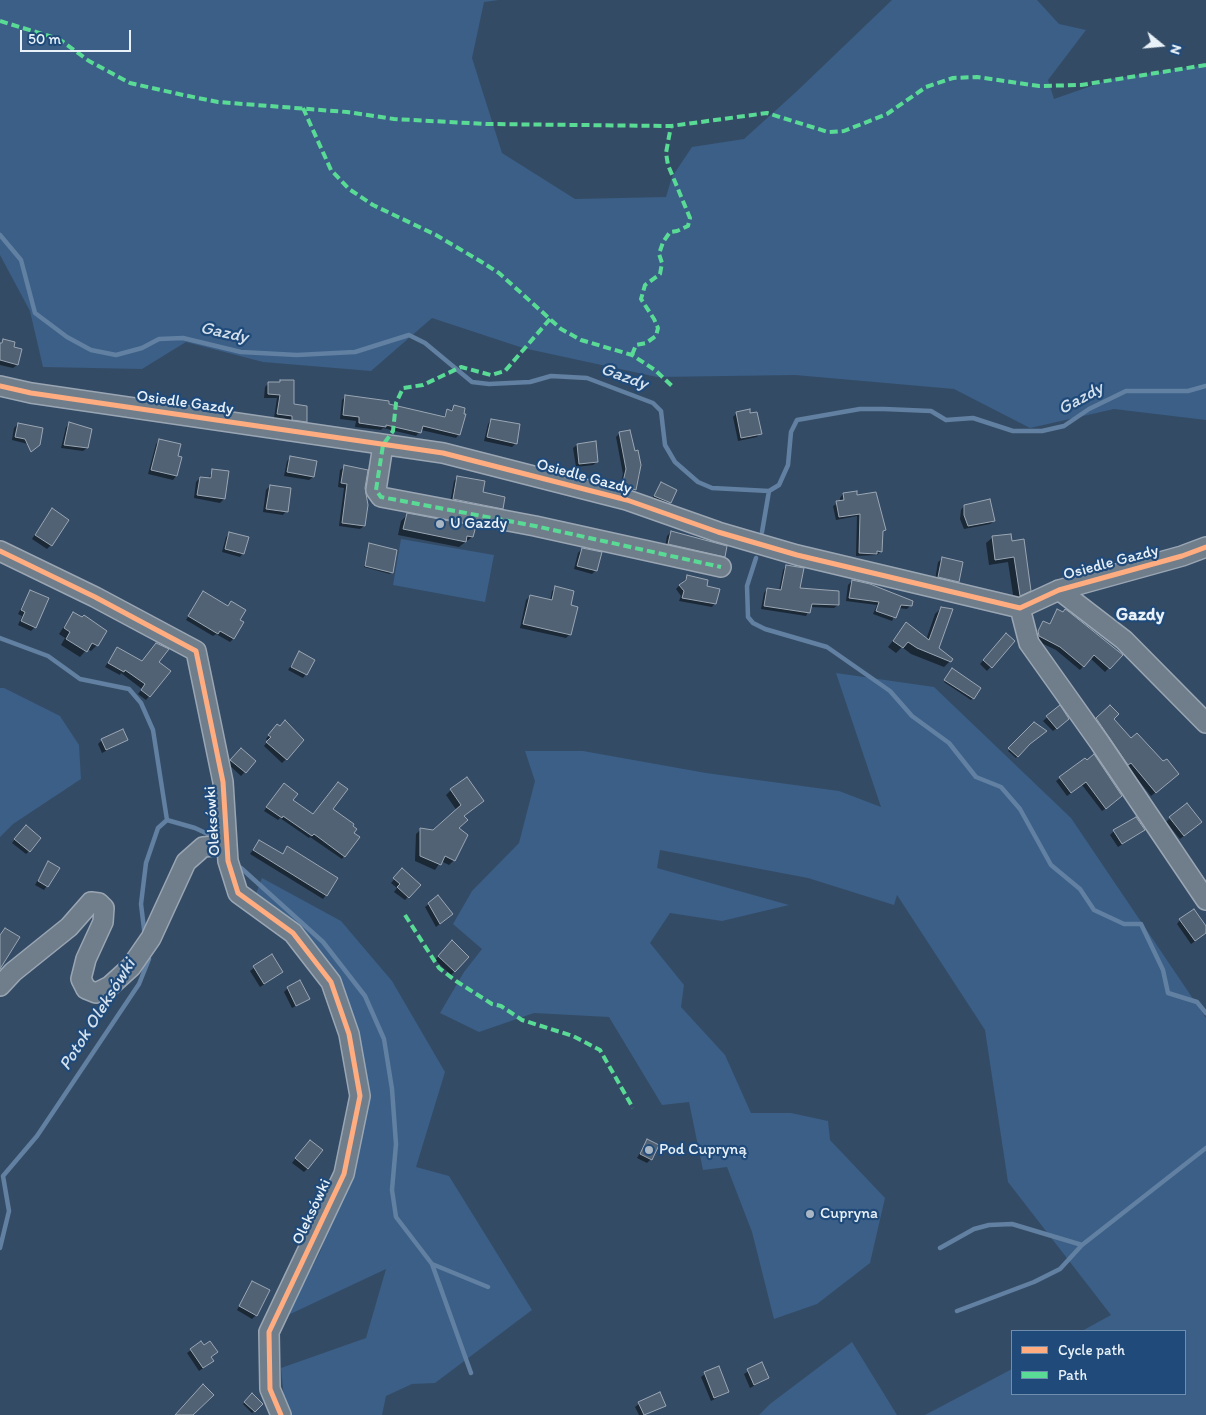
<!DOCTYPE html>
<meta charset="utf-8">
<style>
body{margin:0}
#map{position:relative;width:1206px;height:1415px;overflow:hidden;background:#344b65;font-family:Itim,sans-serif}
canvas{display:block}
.legend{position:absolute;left:1011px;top:1330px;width:175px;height:65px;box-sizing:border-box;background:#1f4a7a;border:1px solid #6f8dac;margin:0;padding:6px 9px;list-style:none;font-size:15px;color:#e8f1f8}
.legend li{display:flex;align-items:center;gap:10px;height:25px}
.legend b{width:25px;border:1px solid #6f8dac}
.north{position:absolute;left:1136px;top:20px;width:50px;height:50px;-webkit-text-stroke:4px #1f4a7a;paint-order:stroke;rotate:107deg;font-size:14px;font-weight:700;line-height:20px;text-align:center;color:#e8f1f8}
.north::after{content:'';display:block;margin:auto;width:18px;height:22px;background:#e8f1f8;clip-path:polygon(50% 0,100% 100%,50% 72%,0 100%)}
.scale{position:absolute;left:20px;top:30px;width:111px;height:22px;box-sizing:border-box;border:2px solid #e8f1f8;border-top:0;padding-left:6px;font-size:15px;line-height:18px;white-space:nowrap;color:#e8f1f8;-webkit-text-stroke:4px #1f4a7a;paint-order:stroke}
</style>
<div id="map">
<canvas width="1206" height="1415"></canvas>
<ul class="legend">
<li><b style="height:6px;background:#ffac80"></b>Cycle path</li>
<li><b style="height:6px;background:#5adb95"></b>Path</li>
</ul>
<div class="north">N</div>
<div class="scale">50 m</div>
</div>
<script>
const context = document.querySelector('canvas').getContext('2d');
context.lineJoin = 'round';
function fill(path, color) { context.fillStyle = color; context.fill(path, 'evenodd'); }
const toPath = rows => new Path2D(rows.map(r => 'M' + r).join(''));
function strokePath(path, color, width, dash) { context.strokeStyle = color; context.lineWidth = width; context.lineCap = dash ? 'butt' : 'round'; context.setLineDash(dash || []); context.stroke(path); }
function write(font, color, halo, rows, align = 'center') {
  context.font = font + ' Itim,sans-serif'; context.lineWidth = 4.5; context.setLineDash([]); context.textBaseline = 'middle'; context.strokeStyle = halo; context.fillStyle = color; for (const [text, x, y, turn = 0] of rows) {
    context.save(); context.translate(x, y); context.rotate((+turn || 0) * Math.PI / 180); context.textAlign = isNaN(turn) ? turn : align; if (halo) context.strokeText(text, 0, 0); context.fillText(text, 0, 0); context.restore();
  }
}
const green = toPath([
 [0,0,499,0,484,2,472,58,502,153,575,199,666,197,672,177,692,147,744,139,796,92,892,0,1037,0,1059,24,1086,30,1048,80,1054,99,1111,79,1206,65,1206,420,1114,409,1030,428,954,389,795,375,657,377,523,348,432,318,371,371,263,362,186,342,142,369,43,367,30,311,0,255],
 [401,539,494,555,485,602,393,585],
 [836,673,934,687,1071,818,1206,1018,1206,1415,925,1415,1012,1369,1012,1394,1185,1394,1185,1331,1082,1331,1111,1315,1008,1182,985,1030,897,895,894,905,808,878,660,850,657,868,789,905,722,921,670,913,650,943,684,985,681,1007,725,1055,751,1113,791,1113,828,1121,830,1140,885,1198,870,1263,817,1304,774,1319,752,1232,727,1167,703,1170,689,1102,662,1105,609,1017,534,1013,479,1032,440,1013,464,972,482,949,453,924,472,891,519,843,535,781,525,751,583,751,706,773,839,791,881,807],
 [0,688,4,688,60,716,79,745,81,779,13,824,0,837],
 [262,878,341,921,392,981,445,1072,416,1167,449,1176,532,1310,435,1383,412,1384,386,1396,382,1415,292,1415,284,1399,281,1368,366,1338,386,1269,286,1316,320,1252,363,1127,349,1008,254,899],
 [852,1342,897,1415,759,1415,770,1404]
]);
const shadow = toPath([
 [4,340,13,347,17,365,13,368,0,365,0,344],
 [269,383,306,421,302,425,289,423,289,419,274,418,277,398,264,398,265,387],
 [346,396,443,418,447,411,450,411,454,406,459,434,456,438,421,430,416,436,383,428,381,430,355,427,356,421,340,419,342,400],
 [737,413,760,433,757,437,738,441,733,417],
 [491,420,519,425,515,444,512,447,484,441,488,424],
 [18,424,28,444,12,440,14,428],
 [70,424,87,448,83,451,61,448,66,427],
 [620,433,634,452,637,472,640,473,635,489,631,493,619,489,623,474,616,437],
 [160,440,177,457,176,476,173,480,148,474,156,444],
 [577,445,597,462,593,465,576,467,573,448],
 [291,457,313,477,309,480,284,476,287,461],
 [344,467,364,488,364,526,360,529,339,526,344,488,338,487,340,470],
 [213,470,227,472,224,499,220,503,194,498,196,482,200,478,208,479],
 [458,477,482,493,502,508,498,512,450,503,454,481],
 [661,484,675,491,666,506,651,500],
 [270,486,286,511,283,515,263,512,266,490],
 [843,494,856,496,881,533,881,551,877,555,856,556,857,516,836,520,833,506,840,502,840,498],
 [964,506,994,521,990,524,964,529,960,519,961,510],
 [49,513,51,545,47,549,32,539],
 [407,515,472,537,459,547,398,535,401,521],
 [671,532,723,556,720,560,665,547,667,536],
 [230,533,243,553,240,557,222,552,226,537],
 [1010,535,1030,590,1014,601,1008,562,989,565,986,543,992,538],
 [369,544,392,572,390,574,364,567],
 [582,549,596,570,592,574,574,569,578,553],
 [942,559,958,581,955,585,935,580,938,562],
 [786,566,799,589,838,605,834,608,810,607,806,616,761,609,764,593,767,589,779,591,783,570],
 [688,576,705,587,715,603,712,607,679,601,681,596,676,589],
 [852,581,911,605,907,609,898,608,892,621,873,614,877,605,846,601,848,585],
 [556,588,569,606,570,634,566,638,520,628,526,600,530,596,550,601,552,591],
 [30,591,35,627,31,631,18,625,22,616,18,614],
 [200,596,227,607,231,603,238,620,233,639,230,642,216,634,213,636,186,620],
 [941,608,938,649,950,661,944,667,911,654,902,647,896,653,888,647,906,624,926,640,935,614],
 [1058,611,1121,655,1105,672,1090,658,1080,670,1056,650,1035,640,1035,636,1040,626,1043,622,1049,625],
 [73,613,96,623,97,645,91,651,87,649,80,657,61,645,65,638,59,634],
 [1002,639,1013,641,987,671,980,664],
 [117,648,142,662,158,662,170,671,146,700,138,694,142,689,121,673,120,675,105,667],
 [299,653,306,674,303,678,288,670],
 [951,672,978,691,971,700,944,682],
 [1059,707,1064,722,1053,731,1043,721],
 [1097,718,1112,719,1131,740,1174,777,1151,796,1126,765,1124,767,1093,722],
 [1034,724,1027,745,1016,758,1008,751],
 [274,729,286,759,282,763,264,746,268,741,266,739],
 [102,740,126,740,102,753,98,744],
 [238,753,255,761,241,776,228,764],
 [1085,760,1117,800,1102,811,1082,785,1067,796,1056,781],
 [281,787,291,800,313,815,332,809,344,856,342,859,310,837,309,838,280,818,278,820,264,811],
 [451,790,483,801,463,817,458,829,454,860,449,865,441,861,435,870,415,861,416,834,421,829,434,832,457,811,446,795],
 [1170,818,1197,826,1180,839,1166,822],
 [22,830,29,851,26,854,12,843],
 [1144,830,1118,847,1110,835,1114,831],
 [259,842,282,855,287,848,326,895,323,899,250,854],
 [48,862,58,868,44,890,35,885],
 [401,872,417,887,405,900,394,892,397,888,391,883],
 [429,904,452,914,436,927,425,907],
 [1180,920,1206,928,1206,933,1191,944,1177,924],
 [452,942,468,957,451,975,435,960],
 [271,955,278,975,260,987,250,971],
 [288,988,308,999,292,1008,284,992],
 [647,1141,651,1159,647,1163,637,1158],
 [306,1145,308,1168,304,1172,292,1163],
 [252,1283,256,1315,252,1319,237,1310],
 [201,1343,203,1347,216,1352,210,1358,209,1364,199,1371,187,1353],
 [761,1364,768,1378,750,1388,744,1374],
 [705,1374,728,1392,711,1401,701,1377],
 [252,1395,262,1404,252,1413,243,1404],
 [639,1404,665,1405,644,1415,639,1415,635,1407]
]);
const stream = toPath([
 [0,235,21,260,35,313,67,337,91,350,116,355,142,348,159,339,183,338,241,352,297,355,355,352,409,335,425,343,472,382,489,384,530,382,551,376,587,378,653,403,661,411,665,445,675,462,698,482,712,488,769,491,779,485,788,465,791,432,797,420,860,409,884,409,931,411,946,420,973,418,1013,431,1042,431,1064,426,1089,409,1126,391,1188,391,1206,386],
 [762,532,769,491],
 [756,558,747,586,748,617,753,623,765,629,827,647,890,691,912,716,949,743,976,777,1001,787,1020,809,1051,865,1080,889,1094,910,1124,924,1141,924,1163,970,1168,993,1197,1002,1206,1013],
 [0,638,48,656,80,679,129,689,141,703,153,730,167,820,158,828,146,863,141,904,145,937],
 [167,820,195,828,210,835],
 [241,868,323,942,365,996,384,1039,392,1089,396,1144,392,1190,396,1217,432,1264,471,1373],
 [0,1248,9,1211,3,1176,37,1136,139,984,149,959,148,954],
 [940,1248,974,1229,989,1225,1012,1224,1082,1245],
 [432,1264,488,1287],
 [957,1311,1034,1282,1060,1269,1082,1245,1206,1148]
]);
const building = toPath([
 [3,339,15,342,14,347,22,349,18,365,0,360,0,343,2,343,3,339],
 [280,380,294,380,294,404,307,406,307,422,292,420,292,416,277,414,280,395,268,394,268,382,280,382,280,380],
 [345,395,389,401,389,404,445,417,447,409,452,411,454,405,465,408,464,414,466,414,460,435,423,426,421,433,386,425,386,427,359,423,359,417,343,415,345,395],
 [750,409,750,413,757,412,762,434,741,438,736,412,750,409],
 [491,419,520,424,517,444,487,437,491,419],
 [69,422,92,429,88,448,64,445,69,422],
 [18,423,43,428,40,445,31,452,25,439,15,437,18,423],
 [630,430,635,451,638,450,641,465,636,490,622,486,626,469,619,432,630,430],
 [159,439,181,444,178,456,182,457,177,476,151,470,159,439],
 [596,441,598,462,579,464,577,444,596,441],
 [290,456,317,461,314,477,287,472,290,456],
 [344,465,368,470,365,488,368,505,365,526,342,523,347,484,341,483,344,465],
 [212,469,229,471,225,499,197,495,200,477,211,478,212,469],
 [457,476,485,481,483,492,505,497,503,509,453,499,457,476],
 [661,482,677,490,671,503,654,496,661,482],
 [270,485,291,488,288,512,266,509,270,485],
 [857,491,857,495,876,492,886,530,883,531,882,552,877,551,877,554,859,553,860,514,839,517,836,501,844,500,843,493,857,491],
 [990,499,995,521,968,526,964,515,964,505,990,499],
 [52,508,69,520,52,546,35,535,52,508],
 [407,513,476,526,473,537,467,536,466,542,403,529,407,513],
 [671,531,727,546,725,557,668,544,671,531],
 [229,532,249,537,244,554,225,549,229,532],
 [1011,534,1012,541,1024,539,1031,591,1020,596,1014,557,995,560,992,536,1011,534],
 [369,543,397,550,393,573,365,566,369,543],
 [582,548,602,552,597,571,577,566,582,548],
 [942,557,963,562,959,582,938,577,942,557],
 [786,565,804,568,800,588,839,591,839,605,812,604,810,613,764,606,767,588,781,590,786,565],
 [687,575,708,580,707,586,720,589,716,604,682,598,684,591,679,585,686,580,687,575],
 [852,580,870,584,913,601,912,606,901,605,896,618,876,611,879,602,849,598,852,580],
 [555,586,574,591,571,605,578,607,571,635,523,624,530,595,552,600,555,586],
 [30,590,49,598,36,628,21,621,25,612,21,610,30,590],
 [203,591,228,606,231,601,246,610,240,620,244,622,234,639,220,631,218,634,188,616,203,591],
 [941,607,953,609,939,648,953,659,951,662,917,648,908,642,903,648,893,641,906,622,929,640,941,607],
 [1057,609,1063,612,1065,609,1068,611,1123,655,1110,669,1094,655,1084,667,1060,647,1039,636,1038,631,1043,621,1050,624,1057,609],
 [73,612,82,617,84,615,107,631,98,646,92,643,87,652,66,639,70,632,64,628,73,612],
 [1006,633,1015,641,992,668,983,660,1006,633],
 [156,643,169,649,159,662,171,671,150,697,141,690,145,684,125,670,124,672,108,663,117,647,142,661,156,643],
 [299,651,315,660,307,675,291,667,299,651],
 [952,668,981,688,974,699,944,680,952,668],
 [1060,705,1069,719,1057,729,1046,716,1060,705],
 [1110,705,1119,714,1114,719,1131,738,1137,733,1163,761,1167,759,1179,774,1156,793,1131,763,1128,765,1096,718,1110,705],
 [285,720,304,740,287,760,266,742,271,737,268,735,277,724,280,726,285,720],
 [1034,722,1047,731,1030,744,1018,757,1008,748,1034,722],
 [123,729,128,740,106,750,101,739,123,729],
 [241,748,256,761,246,773,230,760,241,748],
 [1094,754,1122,796,1106,809,1086,782,1071,793,1059,777,1085,758,1087,760,1094,754],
 [467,777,484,801,464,816,468,820,459,828,468,835,455,861,445,856,441,865,420,856,420,828,433,830,461,805,450,789,467,777],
 [338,782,348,789,333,809,354,824,353,826,357,829,354,833,360,837,345,857,314,834,312,836,283,816,282,818,266,807,284,783,298,794,293,800,313,814,338,782],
 [1187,803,1202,822,1184,836,1169,817,1187,803],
 [1136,817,1145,830,1122,844,1113,830,1136,817],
 [26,825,41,838,30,852,14,839,26,825],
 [259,840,283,854,287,846,338,878,327,896,253,850,259,840],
 [48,861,60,868,48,887,38,881,48,861],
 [402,868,421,885,409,898,397,887,400,884,393,878,402,868],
 [438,895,453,914,440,924,428,903,438,895],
 [1194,909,1206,926,1206,933,1195,941,1179,919,1194,909],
 [5,928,20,937,0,969,0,935,5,928],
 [452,940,469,957,455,972,438,956,452,940],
 [272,954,283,972,264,984,253,966,272,954],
 [300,980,310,999,296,1006,287,987,300,980],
 [647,1139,659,1145,652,1160,640,1154,647,1139],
 [310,1140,323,1150,308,1169,295,1158,310,1140],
 [252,1281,270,1290,257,1316,239,1306,252,1281],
 [201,1341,204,1345,210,1341,218,1352,211,1357,214,1361,203,1368,190,1349,201,1341],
 [762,1362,769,1378,754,1385,747,1369,762,1362],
 [719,1366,729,1392,714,1398,704,1372,719,1366],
 [203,1384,214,1395,193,1415,175,1415,203,1384],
 [660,1392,666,1406,644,1415,638,1402,660,1392],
 [252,1393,263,1404,255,1412,244,1402,252,1393]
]);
const minor = toPath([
 [0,386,31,393,443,453,627,500,718,532,797,555,1020,608,1059,590,1182,556,1206,547],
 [383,445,376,490,381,497,535,526,721,567],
 [0,551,95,597,196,651,223,782,228,861,238,893,293,933,331,982,349,1034,360,1096,344,1174,269,1332,270,1389,281,1415],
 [1059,590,1124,640,1206,723],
 [1020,608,1029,643,1100,743,1206,900],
 [0,986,13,972,69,927,91,902,99,903,104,908,103,922,86,959,81,979,86,989,96,993,110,986,131,967,151,938,186,862,203,847,227,845]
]);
const quiet = toPath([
 [0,21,59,39,89,61,130,83,183,95,218,102,347,112,394,119,486,124,671,126,767,113,828,132,844,131,887,114,926,87,953,78,977,77,1039,86,1081,85,1206,65],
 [303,108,331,170,349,189,373,205,436,235,480,261,499,273,561,329,581,340,632,355,655,370,672,386],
 [550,319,505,371,491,375,461,367,423,385,403,388,396,403,393,431,383,445,376,490,381,497,535,526,721,567],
 [632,355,636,345,646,343,656,336,658,328,654,319,641,299,645,285,660,274,662,263,659,254,663,242,670,232,677,231,688,226,690,218,668,165,666,153,671,126],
 [405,915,439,968,456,981,492,1004,501,1006,522,1020,573,1036,600,1050,633,1108]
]);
const cycleway = toPath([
 [0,386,31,393,443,453,627,500,718,532,797,555,1020,608,1059,590,1182,556,1206,547],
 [0,551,95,597,196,651,223,782,228,861,238,893,293,933,331,982,349,1034,360,1096,344,1174,269,1332,270,1389,281,1415]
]);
const markers = [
 [440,524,5,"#a9b7c5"],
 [649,1150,5,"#a9b7c5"],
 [810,1214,5,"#a9b7c5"]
];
const streetNames = [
 ["Osiedle Gazdy",185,403,8],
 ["Osiedle Gazdy",584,477,15],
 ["Osiedle Gazdy",1111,563,-15],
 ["Oleksówki",213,821,-94],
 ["Oleksówki",312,1212,-65]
];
const poiNames = [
 ["U Gazdy",450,524],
 ["Pod Cupryną",659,1150],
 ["Cupryna",820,1214]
];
const waterNames = [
 ["Gazdy",224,333,12],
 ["Gazdy",624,377,20],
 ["Gazdy",1081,399,-29],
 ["Potok Oleksówki",98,1015,-58]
];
const neighbourhoodNames = [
 ["Gazdy",1140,615]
];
fill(green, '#3b5f87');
fill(shadow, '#0007');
strokePath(stream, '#6280a1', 4.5);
fill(building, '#516275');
strokePath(building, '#9aa6b3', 1);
strokePath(minor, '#9aa6b3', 22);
strokePath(minor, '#707e8c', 19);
strokePath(quiet, '#5adb95', 4, [8, 4]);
strokePath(cycleway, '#ffac80', 5);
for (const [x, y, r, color] of markers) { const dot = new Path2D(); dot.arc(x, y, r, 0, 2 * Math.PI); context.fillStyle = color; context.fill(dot); strokePath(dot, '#1f4a7a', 2); }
write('16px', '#e8f1f8', '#1f4a7a', streetNames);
write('16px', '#e8f1f8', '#1f4a7a', poiNames, 'left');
write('italic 18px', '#d4e1ec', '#1f4a7a', waterNames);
write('bold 18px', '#e8f1f8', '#1f4a7a', neighbourhoodNames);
</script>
